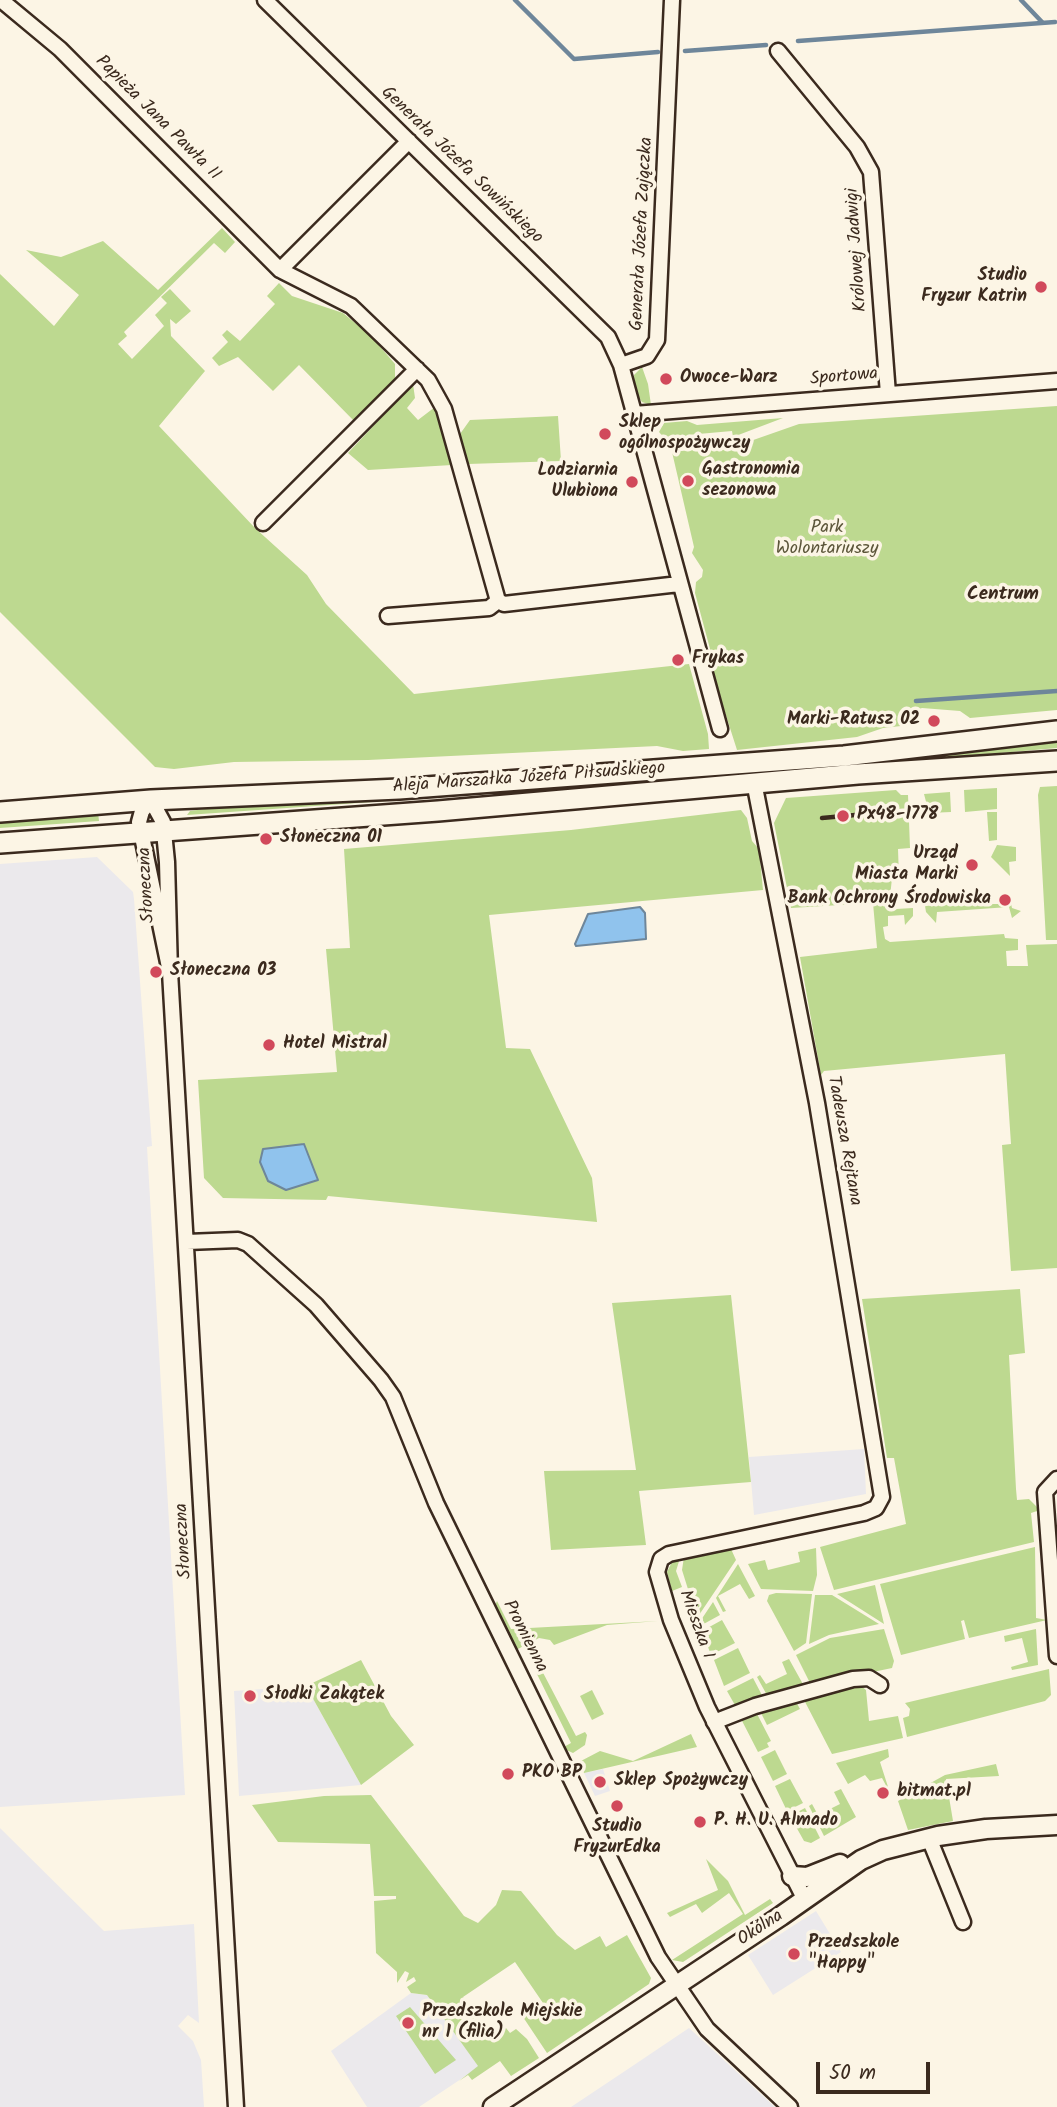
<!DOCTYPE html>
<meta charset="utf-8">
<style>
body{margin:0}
#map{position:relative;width:1057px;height:2107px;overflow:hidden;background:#fcf5e5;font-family:Kalam,sans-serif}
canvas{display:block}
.scale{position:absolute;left:816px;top:2062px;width:114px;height:32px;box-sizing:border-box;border:4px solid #3b2a1e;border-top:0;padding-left:9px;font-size:21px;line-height:24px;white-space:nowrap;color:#3b2a1e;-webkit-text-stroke:5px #fcf5e5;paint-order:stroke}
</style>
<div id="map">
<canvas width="1057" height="2107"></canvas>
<div class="scale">50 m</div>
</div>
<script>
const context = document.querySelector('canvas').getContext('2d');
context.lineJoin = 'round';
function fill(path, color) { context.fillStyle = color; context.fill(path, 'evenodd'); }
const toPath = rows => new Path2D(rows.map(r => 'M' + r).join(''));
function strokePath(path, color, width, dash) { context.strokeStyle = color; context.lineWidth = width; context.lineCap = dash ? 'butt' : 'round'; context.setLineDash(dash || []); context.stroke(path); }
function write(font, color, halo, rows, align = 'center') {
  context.font = font + ' Kalam,sans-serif'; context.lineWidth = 7; context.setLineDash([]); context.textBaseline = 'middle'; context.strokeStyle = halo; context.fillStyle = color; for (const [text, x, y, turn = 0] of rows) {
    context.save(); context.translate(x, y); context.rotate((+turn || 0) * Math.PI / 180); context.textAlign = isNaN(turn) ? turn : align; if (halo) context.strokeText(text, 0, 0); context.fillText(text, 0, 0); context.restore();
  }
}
const built = toPath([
 [97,857,133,892,134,899,152,1146,147,1147,185,1795,0,1807,0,864],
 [864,1449,866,1494,754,1515,749,1457],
 [306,1686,361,1785,239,1796,234,1691],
 [603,1769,610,1791,595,1796,584,1773],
 [0,1828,104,1931,194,1924,199,2023,188,2015,178,2026,193,2041,201,2060,204,2107,0,2107],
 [816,1911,841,1952,773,1995,748,1955],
 [411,1993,427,1995,479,2067,419,2107,367,2107,331,2051],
 [689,2028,775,2107,571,2107,634,2065]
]);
const green = toPath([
 [222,228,235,242,225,253,214,243,124,332,127,336,118,344,132,359,164,326,155,315,167,303,161,297,170,289,191,311,176,324,170,319,171,336,205,371,159,426,255,528,307,575,326,604,414,694,689,664,708,734,709,749,683,751,657,746,368,760,234,762,174,769,155,767,0,612,0,274,54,326,79,295,26,250,61,257,103,241,158,290],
 [279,283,292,296,343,313,370,335,395,364,395,383,355,422,299,365,273,391,238,357,219,366,212,358,228,342,222,335,227,330,240,341,275,304,267,296],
 [642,367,648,384,651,405,642,402,635,392,634,375],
 [413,384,415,398,407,408,418,420,435,407,452,465,368,470,348,453],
 [1057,406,1057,710,970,718,960,711,922,708,909,713,901,726,883,728,857,737,737,750,709,662,713,660,695,593,696,582,702,577,703,570,692,553,694,547,672,452,739,445,799,424],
 [558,416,561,461,468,464,460,434,470,420],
 [783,418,733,437,732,431,687,435,687,440,668,442,659,432,664,423,687,421,697,425],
 [1057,741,1057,748,728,777,728,772,849,765],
 [714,773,715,778,187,815,190,811,219,807,328,797],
 [1057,786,1057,940,1046,940,1038,795,1040,787],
 [997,788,997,809,965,812,964,790],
 [896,790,901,795,908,795,910,848,898,849,899,878,892,878,890,897,896,909,913,908,913,916,905,925,904,915,888,916,888,926,883,927,885,939,890,942,1004,934,1005,938,1018,939,1018,950,1006,951,1007,966,1028,966,1026,945,1057,944,1057,1268,1011,1271,1002,1145,1011,1144,1005,1054,824,1071,821,1075,800,957,877,948,873,903,791,908,774,823,786,798],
 [950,792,951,812,929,813,924,794],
 [741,810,747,818,752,841,759,849,763,890,489,915,506,1048,530,1049,592,1178,597,1222,328,1196,326,1200,223,1198,204,1178,198,1080,337,1072,326,949,350,948,344,849,571,830],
 [98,812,99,821,0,828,0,820],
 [987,812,997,812,997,840,989,841],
 [997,845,1016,847,1016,861,1009,862,1010,876,991,857],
 [988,901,989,904,1011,904,1012,908,1021,911,1012,918,1009,907,937,912,936,923,926,912,925,906],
 [1020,1289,1025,1353,1009,1355,1016,1489,1017,1500,1029,1499,1040,1510,1031,1513,1034,1542,834,1590,820,1547,906,1524,894,1458,887,1458,862,1299],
 [731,1295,751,1482,639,1491,646,1545,551,1550,544,1471,636,1470,612,1303],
 [1035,1547,1036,1618,1047,1620,969,1638,964,1620,961,1621,965,1639,901,1655,880,1584],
 [816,1548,817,1575,813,1591,761,1589,748,1564,765,1560,768,1570,800,1562,798,1552],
 [731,1549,736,1560,697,1618,682,1570,684,1557],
 [680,1558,676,1571,682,1587,672,1591,667,1572,672,1562],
 [738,1564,755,1596,749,1599,740,1584,718,1596,726,1611,723,1612,716,1598],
 [875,1585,884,1624,837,1594],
 [776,1593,812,1594,806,1643,794,1651,767,1601,769,1595],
 [815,1595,832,1595,879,1624,829,1635,809,1644],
 [497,1601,511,1629,658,1621,607,1625,554,1645,550,1640,539,1638,516,1650,494,1608],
 [713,1602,720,1615,700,1626,699,1623],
 [722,1620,735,1643,711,1655,702,1631],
 [884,1629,894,1661,892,1668,811,1685,796,1655,830,1638],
 [1036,1629,1038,1665,1012,1670,1011,1667,1028,1662,1022,1638,1005,1642,1004,1636],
 [738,1648,750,1673,724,1686,714,1660],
 [789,1659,804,1686,768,1697,757,1677,760,1675,766,1684,787,1674,782,1662],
 [361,1660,391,1716,414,1745,361,1785,306,1686],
 [539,1665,576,1736,585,1732,587,1735,585,1745,573,1753,562,1748,571,1743,534,1668],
 [1049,1669,1051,1695,1045,1701,907,1737,903,1718,909,1716,910,1709,905,1703],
 [753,1678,764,1699,736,1707,727,1691],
 [846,1685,860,1685,866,1690,869,1721,898,1716,903,1738,832,1754,803,1698],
 [592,1690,604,1714,592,1720,580,1696],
 [794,1698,800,1709,767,1725,759,1709],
 [755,1710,771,1741,767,1743,769,1747,758,1752,739,1715],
 [691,1734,697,1747,584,1773,579,1762,600,1751,633,1761],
 [888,1749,889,1757,880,1762,890,1793,882,1778,870,1781,865,1775,848,1784,836,1763],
 [775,1750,787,1774,773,1781,761,1757],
 [996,1764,999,1776,946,1779,953,1821,908,1830,898,1801,945,1775],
 [790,1779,803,1803,787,1811,775,1786],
 [841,1789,856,1817,824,1836,809,1806,812,1804,818,1815,840,1804,834,1792],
 [371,1795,464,1916,478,1923,496,1905,502,1890,521,1891,557,1935,575,1950,600,1936,606,1947,627,1935,651,1978,649,1984,547,2053,523,2017,543,2003,515,1962,463,1997,491,2037,506,2028,510,2033,516,2029,527,2039,539,2058,511,2076,500,2061,472,2080,468,2075,459,2081,478,2066,427,1995,411,1993,407,1987,416,1981,414,1977,406,1982,409,1973,405,1971,397,1983,397,1972,376,1953,374,1901,396,1899,396,1896,374,1896,370,1844,278,1842,252,1805,324,1796],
 [805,1808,820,1838,811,1843,804,1841,790,1816],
 [706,1859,728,1881,745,1915,770,1899,773,1903,683,1962,672,1960,743,1914,729,1893,702,1913,696,1904,670,1917,667,1913,718,1890],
 [639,1997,640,1999,551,2056],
 [410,2007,456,2060,435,2074,396,2016]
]);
const water = toPath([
 [640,907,645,913,646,939,576,946,575,944,588,914,640,907],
 [304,1144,318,1180,286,1190,268,1181,260,1162,263,1149,304,1144]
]);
const stream = toPath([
 [515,0,574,59,658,52],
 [1021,0,1042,22],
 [798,41,1055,22],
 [685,51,766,45],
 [916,701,1057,691]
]);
const minor = toPath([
 [1,0,60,49,280,270,351,306,428,380,444,409,498,601,504,604,679,584],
 [265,0,608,337,621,365],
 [672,0,657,340,647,356,621,365,720,729],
 [778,51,857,147,871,172,888,394],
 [280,270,409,141],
 [634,414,1057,381],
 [263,523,417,369],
 [388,616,489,608,498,601],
 [754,782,817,1103,882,1497,876,1508,864,1513,669,1554,661,1559,657,1572,671,1620,707,1707,805,1900],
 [170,972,139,822,142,811,151,800,163,822,167,862,170,972,236,2107],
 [187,1242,238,1240,248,1244,316,1305,381,1380,393,1397,436,1503,658,1957,707,2029,790,2107],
 [1057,1479,1045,1492,1057,1656],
 [714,1722,755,1706,853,1679,869,1678,880,1685],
 [929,1838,963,1922]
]);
const tertiary = toPath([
 [792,1876,807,1877,840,1864],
 [493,2107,781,1916,861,1860,883,1850,938,1836,986,1829,1057,1825]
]);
const secondary = toPath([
 [0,812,151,800,399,789,721,765,844,756,1057,731],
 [0,843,438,811,858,774,1057,761]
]);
const rail = toPath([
 [822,818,855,815]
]);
const markers = [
 [1041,287,7,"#d1495b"],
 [666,379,7,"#d1495b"],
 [605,434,7,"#d1495b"],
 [688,481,7,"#d1495b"],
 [632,482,7,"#d1495b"],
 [678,660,7,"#d1495b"],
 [934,721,7,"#d1495b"],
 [843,816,7,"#d1495b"],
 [266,839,7,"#d1495b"],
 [972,865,7,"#d1495b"],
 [1005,900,7,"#d1495b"],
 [156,972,7,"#d1495b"],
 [269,1045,7,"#d1495b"],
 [250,1696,7,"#d1495b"],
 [508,1774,7,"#d1495b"],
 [600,1782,7,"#d1495b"],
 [883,1793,7,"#d1495b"],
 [617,1806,7,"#d1495b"],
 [700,1822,7,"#d1495b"],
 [794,1954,7,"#d1495b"],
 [408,2023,7,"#d1495b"]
];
const streetNames = [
 ["Papieża Jana Pawła II",157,119,45],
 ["Generała Józefa Sowińskiego",461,166,44],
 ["Generała Józefa Zajączka",643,234,-87],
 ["Królowej Jadwigi",858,250,-94],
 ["Sportowa",844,378,-5],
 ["Aleja Marszałka Józefa Piłsudskiego",529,779,-4],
 ["Słoneczna",148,885,-93],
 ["Tadeusza Rejtana",843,1141,80],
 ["Słoneczna",185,1541,-93],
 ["Mieszka I",695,1625,70],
 ["Promienna",524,1637,63],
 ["Okólna",761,1929,-33]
];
const poiNames = [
 ["Studio",1027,277,"right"],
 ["Fryzur Katrin",1027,298,"right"],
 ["Owoce-Warz",680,379],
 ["Sklep",619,424],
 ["ogólnospożywczy",619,445],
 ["Gastronomia",702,471],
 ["sezonowa",702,492],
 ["Lodziarnia",618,472,"right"],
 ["Ulubiona",618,493,"right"],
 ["Frykas",692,660],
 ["Marki-Ratusz 02",920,721,"right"],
 ["Px48-1778",857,816],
 ["Słoneczna 01",280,839],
 ["Urząd",958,855,"right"],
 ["Miasta Marki",958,876,"right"],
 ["Bank Ochrony Środowiska",991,900,"right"],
 ["Słoneczna 03",170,972],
 ["Hotel Mistral",283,1045],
 ["Słodki Zakątek",264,1696],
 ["PKO BP",522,1774],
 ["Sklep Spożywczy",614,1782],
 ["bitmat.pl",897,1793],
 ["P. H. U. Almado",714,1822],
 ["Studio",617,1828,"center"],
 ["FryzurEdka",617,1849,"center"],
 ["Przedszkole",808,1944],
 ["\"Happy\"",808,1965],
 ["Przedszkole Miejskie",422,2013],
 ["nr 1 (filia)",422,2034]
];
const parkNames = [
 ["Park",827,529],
 ["Wolontariuszy",827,550]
];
const neighbourhoodNames = [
 ["Centrum",1003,596]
];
fill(built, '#ebe9ec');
fill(green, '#bdd990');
fill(water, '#90c3ed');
strokePath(water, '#6e869a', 2);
strokePath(stream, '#6e869a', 4.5);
strokePath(minor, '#3b2a1e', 19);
strokePath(tertiary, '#3b2a1e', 23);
strokePath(secondary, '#3b2a1e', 24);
strokePath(minor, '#fcf5e5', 14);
strokePath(tertiary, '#fcf5e5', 18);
strokePath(secondary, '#fcf5e5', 19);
strokePath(rail, '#3b2a1e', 4.5);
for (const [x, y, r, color] of markers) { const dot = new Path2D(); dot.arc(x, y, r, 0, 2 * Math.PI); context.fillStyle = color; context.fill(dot); strokePath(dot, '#fcf5e5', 2.5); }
write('18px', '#3b2a1e', '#fcf5e5', streetNames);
write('bold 18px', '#3b2a1e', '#fcf5e5', poiNames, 'left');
write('18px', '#5c563a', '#fcf5e5', parkNames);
write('bold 19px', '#3b2a1e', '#fcf5e5', neighbourhoodNames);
</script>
